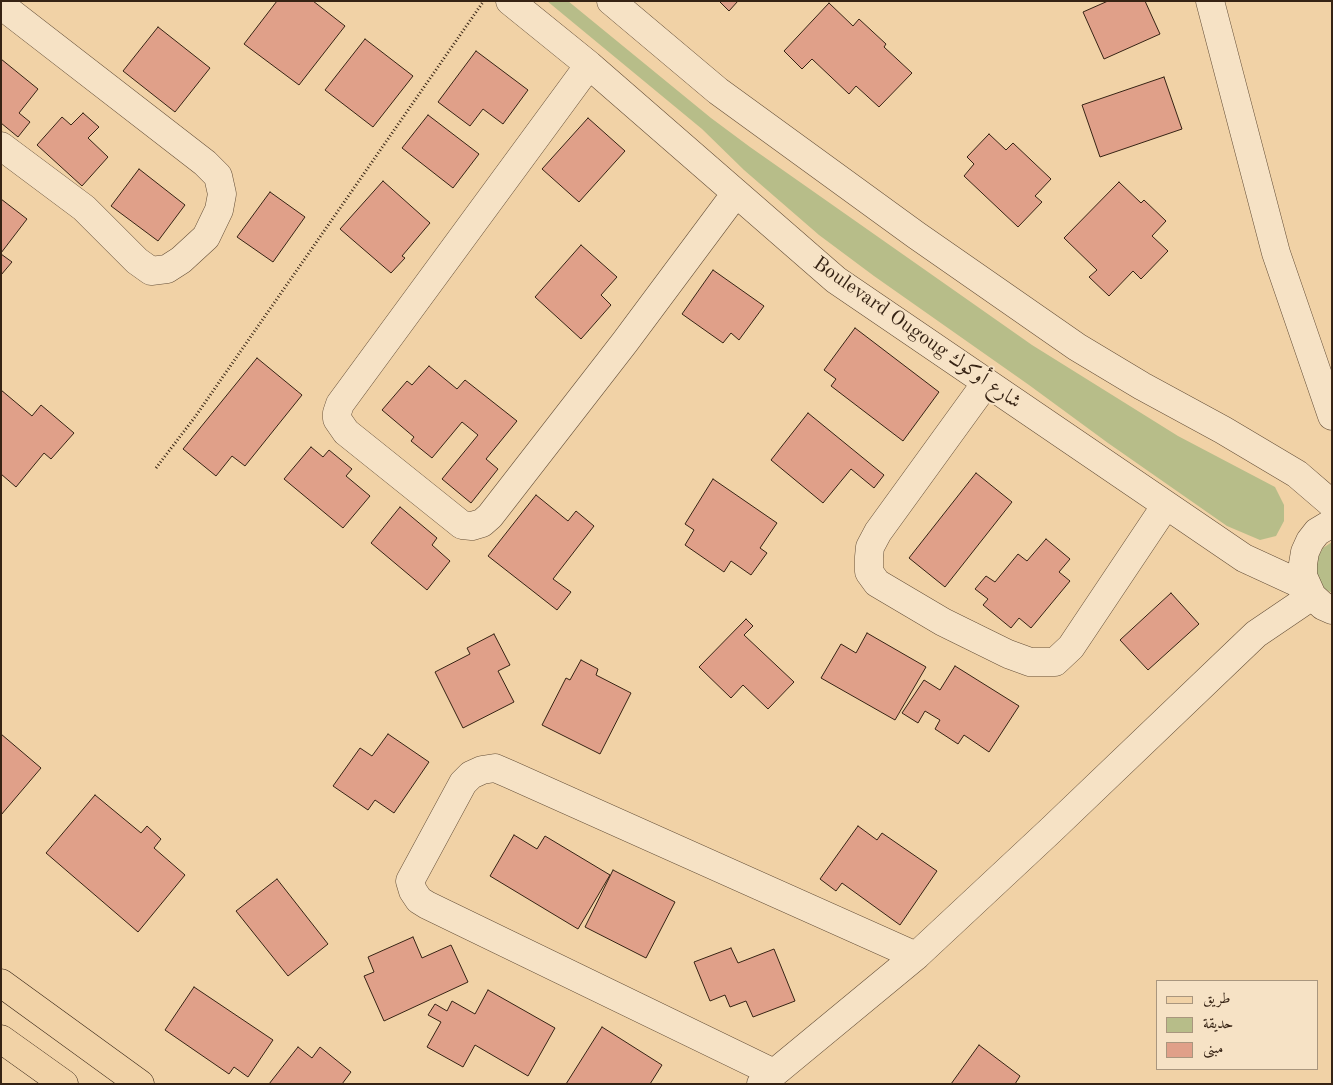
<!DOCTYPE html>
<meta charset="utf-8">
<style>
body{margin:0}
#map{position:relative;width:1333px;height:1085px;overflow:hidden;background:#f1d2a6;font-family:"Old Standard TT",Amiri,serif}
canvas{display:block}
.frame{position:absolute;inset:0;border:2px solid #362314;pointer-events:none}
.legend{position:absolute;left:1156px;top:980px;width:162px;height:90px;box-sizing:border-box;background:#f6e2c5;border:1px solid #a9967e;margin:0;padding:6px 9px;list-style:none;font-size:15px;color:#362314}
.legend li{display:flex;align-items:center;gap:10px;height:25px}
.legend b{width:25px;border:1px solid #a9967e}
</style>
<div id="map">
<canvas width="1333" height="1085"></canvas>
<div class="frame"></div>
<ul class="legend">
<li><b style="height:6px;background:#f1d2a6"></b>طريق</li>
<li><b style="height:14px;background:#b7bd89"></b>حديقة</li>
<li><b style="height:14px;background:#e0a089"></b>مبنى</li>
</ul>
</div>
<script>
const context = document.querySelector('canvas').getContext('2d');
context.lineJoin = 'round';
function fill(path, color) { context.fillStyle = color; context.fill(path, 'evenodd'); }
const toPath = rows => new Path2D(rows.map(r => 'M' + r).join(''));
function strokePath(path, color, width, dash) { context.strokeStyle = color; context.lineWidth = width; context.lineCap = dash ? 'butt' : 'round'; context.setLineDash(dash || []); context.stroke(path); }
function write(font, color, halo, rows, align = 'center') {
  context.font = font + ' "Old Standard TT",Amiri,serif'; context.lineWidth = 4; context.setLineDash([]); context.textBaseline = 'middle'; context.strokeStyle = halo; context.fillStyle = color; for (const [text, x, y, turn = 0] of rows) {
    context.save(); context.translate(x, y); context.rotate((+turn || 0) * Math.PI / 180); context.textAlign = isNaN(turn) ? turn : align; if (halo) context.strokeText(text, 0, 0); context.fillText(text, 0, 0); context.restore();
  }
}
const green = toPath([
 [547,1,568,1,711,118,750,147,1032,345,1178,436,1275,487,1284,505,1284,521,1276,536,1260,540,1227,526,1108,443,1029,385,874,276,819,235,744,170,702,129],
 [1332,542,1332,593,1321,587,1316,577,1315,563,1323,548]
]);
const building = toPath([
 [277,1,313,1,345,26,299,85,244,44,277,1],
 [719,1,738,1,729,11,719,1],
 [1108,1,1145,1,1160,34,1104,59,1083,12,1108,1],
 [829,3,853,26,859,19,886,44,884,47,912,73,879,107,856,86,849,94,812,59,802,69,784,51,829,3],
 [158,27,210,68,175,112,123,71,158,27],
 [365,39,413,76,373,127,325,90,365,39],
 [476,51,528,90,503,124,483,109,470,126,438,102,476,51],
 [1,59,38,89,19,113,30,122,18,137,1,123,1,59],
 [1164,77,1182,129,1100,157,1082,105,1164,77],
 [83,113,99,127,88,138,108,157,82,186,37,145,62,117,71,125,83,113],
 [428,115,479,154,453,188,402,148,428,115],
 [588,118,625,151,579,202,542,169,588,118],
 [989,134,1006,150,1013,143,1051,179,1035,196,1042,202,1018,227,964,176,974,164,967,157,989,134],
 [139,169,185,205,158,241,111,206,139,169],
 [383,181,430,223,402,256,405,258,391,273,340,229,383,181],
 [1119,182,1141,203,1144,200,1166,221,1152,236,1168,251,1141,279,1133,271,1109,296,1089,277,1097,270,1064,238,1119,182],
 [270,192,305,217,273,262,237,237,270,192],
 [1,199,27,219,1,253,1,199],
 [581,245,617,277,601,295,611,305,581,339,535,297,581,245],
 [1,254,12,262,1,275,1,254],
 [713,270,764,306,739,340,731,333,723,343,682,314,713,270],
 [855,328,939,392,903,441,831,386,836,379,824,370,855,328],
 [257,358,302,395,245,466,232,456,216,476,183,449,257,358],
 [429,366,457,389,465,380,517,421,486,459,498,469,471,503,442,479,478,435,462,422,432,458,411,441,414,437,382,410,407,381,412,385,429,366],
 [1,390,32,416,41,405,74,433,51,459,44,453,16,487,1,474,1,390],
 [808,413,884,475,874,488,851,469,823,503,771,460,808,413],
 [311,447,323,457,329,450,352,469,346,476,370,496,343,528,284,479,311,447],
 [976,473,1012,502,945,587,909,558,976,473],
 [713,479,777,523,760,548,767,553,751,575,731,561,724,572,685,545,694,530,685,524,713,479],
 [536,495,568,521,576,511,594,526,553,579,571,592,557,610,488,556,536,495],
 [400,507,437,538,432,545,450,561,427,590,371,543,400,507],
 [1046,539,1070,559,1059,572,1070,581,1031,628,1019,618,1011,628,983,605,988,599,975,589,986,576,995,582,1018,554,1027,561,1046,539],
 [1171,593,1199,624,1148,670,1120,640,1171,593],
 [746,619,753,626,744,635,794,682,768,709,743,685,731,698,699,667,746,619],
 [867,633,926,667,895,720,821,678,841,644,856,653,867,633],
 [494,634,510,665,498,671,514,702,463,728,435,672,470,654,467,648,494,634],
 [581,660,598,669,596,675,631,693,600,754,542,725,566,678,570,680,581,660],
 [955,666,1019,706,989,752,964,735,958,744,935,729,940,720,925,711,918,723,902,713,924,680,940,690,955,666],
 [1,734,41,768,1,815,1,734],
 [388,734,429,762,394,813,375,800,368,810,333,786,360,748,372,756,388,734],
 [95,795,141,833,147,826,161,839,154,848,185,875,138,932,46,853,95,795],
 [858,826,877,840,882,833,937,871,900,925,842,883,836,891,820,879,858,826],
 [514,835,537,849,545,836,610,875,578,929,490,876,514,835],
 [613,870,675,902,646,958,585,927,613,870],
 [277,879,328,944,288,976,236,911,277,879],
 [413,937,422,958,451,945,468,982,384,1021,364,976,374,972,368,957,413,937],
 [731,948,738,963,774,949,795,1001,753,1017,746,1001,730,1007,725,995,710,1001,694,962,731,948],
 [194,987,273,1040,248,1077,234,1067,229,1074,165,1030,194,987],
 [488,990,555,1028,528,1076,475,1045,463,1067,427,1047,441,1022,428,1015,435,1004,447,1011,452,1001,475,1014,488,990],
 [602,1027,662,1065,650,1084,566,1084,602,1027],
 [979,1045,1020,1076,1015,1084,951,1084,979,1045],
 [298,1047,312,1058,320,1047,351,1072,342,1084,269,1084,298,1047]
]);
const path = toPath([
 [156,468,195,417,483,2]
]);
const minor = toPath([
 [510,1,589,65,836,280,1244,558,1307,587],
 [611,1,718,91,916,235,1077,347,1142,386,1223,430,1297,474,1332,504],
 [1210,1,1276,253,1332,416],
 [1,5,205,163,218,176,222,194,219,210,206,237,181,260,167,269,151,271,137,261,84,208,1,146],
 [589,65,340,404,337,413,337,419,346,432,462,525,472,526,482,523,490,516,625,342,736,193],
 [986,383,878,532,870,547,869,557,869,572,877,583,943,622,1008,654,1030,662,1055,662,1071,647,1166,505],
 [1332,523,1317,532,1310,541,1305,552,1303,564,1303,576,1312,596,1323,606,1332,610],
 [774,1073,427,905,419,900,413,891,410,881,463,783,471,775,482,770,495,768,509,774,916,956],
 [761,1084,916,956,1051,830,1256,634,1312,596]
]);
const major = toPath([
 [1,983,140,1084],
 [1,1039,64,1084]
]);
const streetNames = [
 ["Boulevard Ougoug شارع أوكوك",917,333,35]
];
fill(green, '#b7bd89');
fill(building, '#e0a089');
strokePath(building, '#362314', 1);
strokePath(minor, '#654f38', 29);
strokePath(major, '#362314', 29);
strokePath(path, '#362314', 3, [1, 2.5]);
strokePath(minor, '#f6e2c5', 28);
strokePath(major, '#f1d2a6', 28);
write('20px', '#362314', '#f6e2c5', streetNames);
</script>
